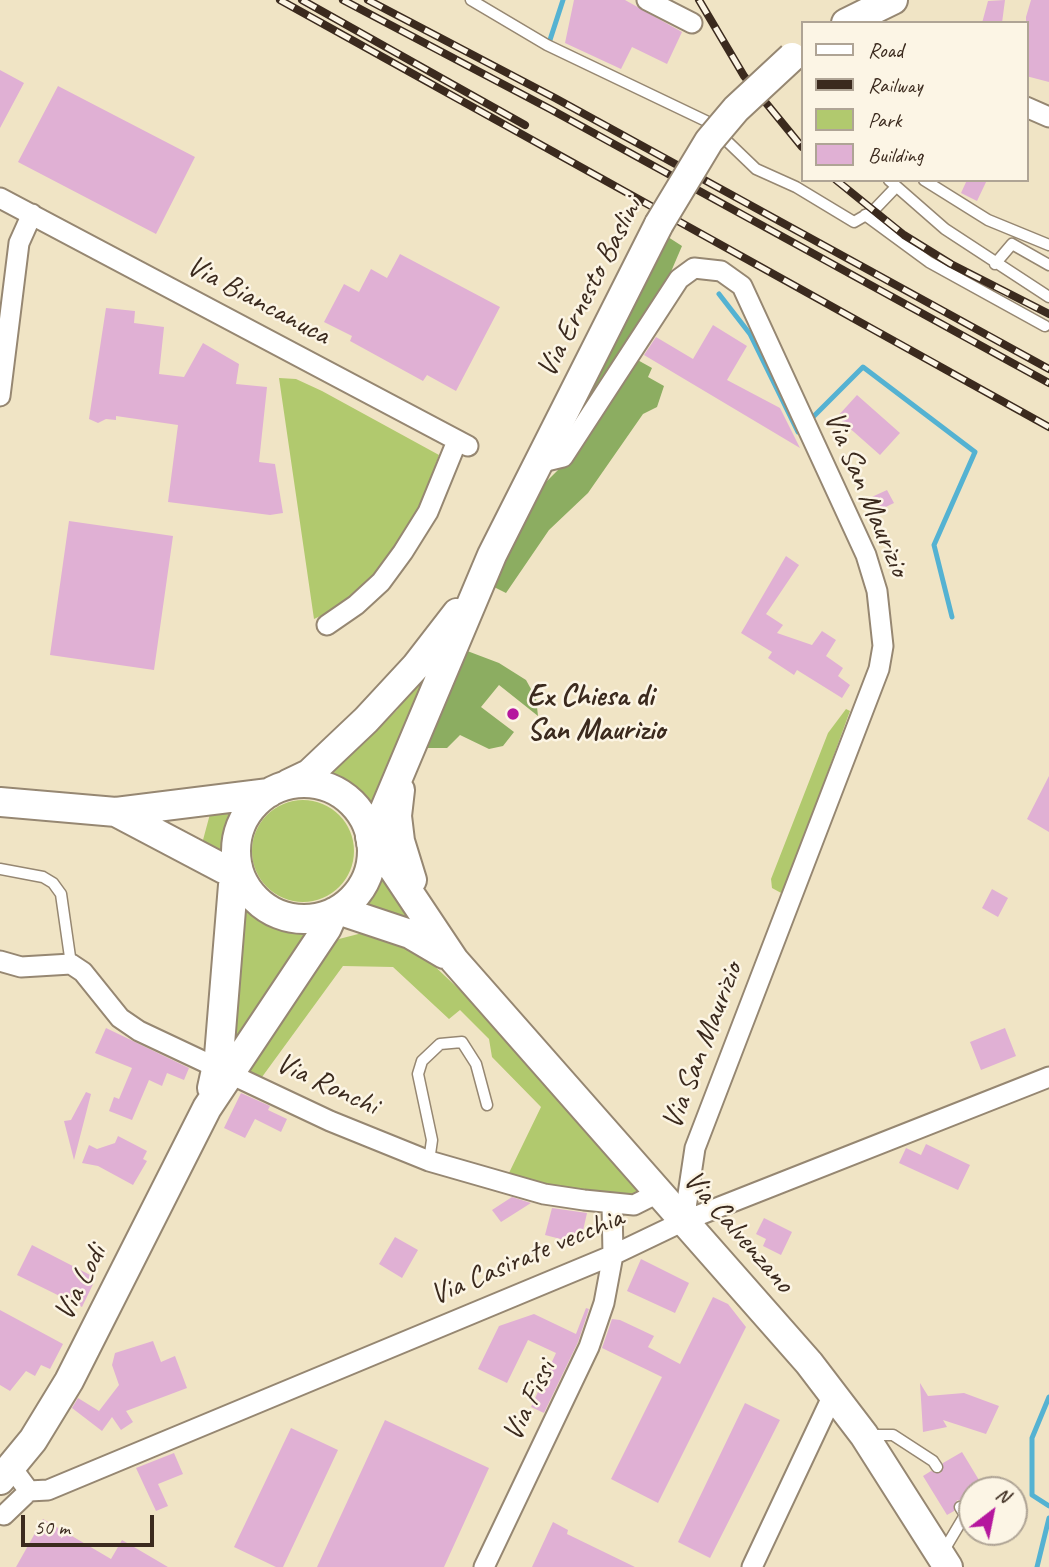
<!DOCTYPE html>
<style>
body{margin:0}
#map{position:relative;width:1049px;height:1567px;overflow:hidden;background:#f0e4c5;font-family:Caveat,sans-serif}
canvas{display:block}
.legend{position:absolute;left:801px;top:21px;width:228px;height:161px;box-sizing:border-box;background:#fcf5e5;border:2px solid #afa495;margin:0;padding:9px 12px;list-style:none;font-size:21px;color:#3b2a1e}
.legend li{display:flex;align-items:center;gap:14px;height:35px}
.legend b{width:35px;border:2px solid #afa495}
.north{position:absolute;left:958px;top:1476px;width:70px;height:70px;box-sizing:border-box;background:#fcf5e5;border:2px solid #afa495;border-radius:50%;rotate:32deg;font-size:19px;font-weight:700;line-height:28px;text-align:center;color:#3b2a1e}
.north::after{content:'';display:block;margin:auto;width:24px;height:32px;background:#b5179e;clip-path:polygon(50% 0,100% 100%,50% 72%,0 100%)}
.scale{position:absolute;left:21px;top:1515px;width:133px;height:32px;box-sizing:border-box;border:4px solid #3b2a1e;border-top:0;padding-left:9px;font-size:21px;line-height:24px;white-space:nowrap;color:#3b2a1e;-webkit-text-stroke:5px #fcf5e5;paint-order:stroke}
</style>
<div id="map">
<canvas width="1049" height="1567"></canvas>
<ul class="legend">
<li><b style="height:9px;background:#fff"></b>Road</li>
<li><b style="height:9px;background:#3b2a1e"></b>Railway</li>
<li><b style="height:19px;background:#b1c96e"></b>Park</li>
<li><b style="height:19px;background:#e0b0d4"></b>Building</li>
</ul>
<div class="north">N</div>
<div class="scale">50 m</div>
</div>
<script>
const context = document.querySelector('canvas').getContext('2d');
context.lineJoin = 'round';
function fill(path, color) { context.fillStyle = color; context.fill(path, 'evenodd'); }
const toPath = rows => new Path2D(rows.map(r => 'M' + r).join(''));
function strokePath(path, color, width, dash) { context.strokeStyle = color; context.lineWidth = width; context.lineCap = dash ? 'butt' : 'round'; context.setLineDash(dash || []); context.stroke(path); }
function write(font, color, halo, rows, align = 'center') {
  context.font = font + ' Caveat,sans-serif'; context.lineWidth = 5; context.setLineDash([]); context.textBaseline = 'middle'; context.strokeStyle = halo; context.fillStyle = color; for (const [text, x, y, turn = 0] of rows) {
    context.save(); context.translate(x, y); context.rotate((+turn || 0) * Math.PI / 180); context.textAlign = isNaN(turn) ? turn : align; if (halo) context.strokeText(text, 0, 0); context.fillText(text, 0, 0); context.restore();
  }
}
const green = toPath([
 [279,378,296,379,322,391,439,455,419,511,389,561,344,605,314,619],
 [441,647,370,813,356,795,328,777,397,710],
 [846,709,850,711,783,894,772,888,771,879,828,733],
 '252 851a51 51 0 1 1 102 0a51 51 0 1 1-102 0Z',
 [239,811,230,828,226,854,224,855,203,840,210,814],
 [381,862,415,920,361,903],
 [244,900,273,921,312,928,231,1058],
 [366,932,395,940,426,958,464,994,547,1087,642,1183,638,1198,547,1187,508,1175,541,1107,492,1057,489,1039,460,1010,449,1019,393,967,343,966,262,1077,245,1069,322,952,339,939]
]);
const forest = toPath([
 [668,237,682,246,634,358,652,368,648,377,664,386,657,407,643,414,588,493,549,530,506,593,490,585,542,486,568,460,579,442,586,394],
 [462,649,499,663,526,680,536,698,538,716,499,685,481,707,514,732,503,746,489,749,460,735,447,748,427,748]
]);
const stream = toPath([
 [549,43,563,0],
 [719,294,750,334,798,432],
 [812,418,863,367,975,452,934,545,952,617],
 [1049,1397,1032,1438,1032,1495,1049,1506],
 [1037,1567,1049,1518]
]);
const building = toPath([
 [574,0,625,0,682,32,667,64,632,47,621,69,565,43],
 [1005,0,1002,23,982,23,988,1],
 [1031,0,1049,0,1049,82,1026,76,1026,17],
 [0,70,24,83,0,128],
 [58,86,195,157,156,234,18,162],
 [967,180,987,180,977,201,961,193],
 [400,254,500,307,456,391,427,375,423,381,350,341,352,336,324,322,344,284,359,292,371,269,387,278],
 [106,308,135,311,134,323,164,327,159,374,184,377,203,343,239,364,236,384,267,387,259,462,275,464,283,513,270,515,168,502,178,425,116,416,116,420,106,419,98,423,89,419],
 [713,325,747,346,727,380,780,408,800,448,644,355,656,337,693,359],
 [857,395,900,433,880,455,837,417],
 [887,490,894,503,869,515,863,501],
 [69,521,173,536,154,670,50,655],
 [786,556,799,565,766,614,783,625,777,633,812,645,822,631,836,640,826,656,843,668,838,676,850,685,842,698,797,670,794,675,768,658,772,652,741,633],
 [1049,776,1049,832,1027,819],
 [992,889,1008,898,998,917,982,908],
 [106,1028,189,1068,184,1080,167,1073,162,1086,149,1080,132,1120,109,1111,114,1097,119,1099,132,1068,95,1053],
 [1005,1028,1016,1056,981,1070,970,1042],
 [86,1092,91,1094,74,1160,64,1121,71,1120],
 [241,1093,270,1106,268,1110,287,1119,281,1132,255,1119,245,1138,224,1128],
 [118,1136,147,1151,143,1159,147,1161,133,1185,98,1166,82,1163,89,1145,97,1149,115,1143],
 [926,1144,970,1165,958,1190,899,1163,906,1148,921,1155],
 [512,1197,531,1203,501,1222,492,1210],
 [552,1208,587,1213,580,1244,545,1235],
 [764,1218,792,1232,781,1255,763,1246,766,1239,756,1234],
 [395,1237,418,1250,402,1278,379,1264],
 [32,1245,96,1278,82,1307,17,1275],
 [641,1259,689,1283,675,1313,627,1291],
 [713,1297,728,1304,746,1327,658,1503,611,1479,662,1377,602,1348,612,1319,620,1320,654,1336,648,1347,680,1364],
 [586,1308,589,1309,578,1342,544,1413,531,1407,556,1353,528,1340,507,1383,478,1369,499,1326,534,1314,576,1334],
 [0,1310,63,1344,50,1369,41,1365,35,1376,26,1371,10,1391,0,1385],
 [153,1341,161,1362,175,1356,187,1388,126,1411,133,1422,121,1430,112,1417,102,1431,72,1408,78,1398,99,1411,119,1385,112,1365,115,1353],
 [920,1383,928,1396,964,1393,999,1406,986,1434,943,1420,947,1427,923,1432],
 [745,1403,780,1420,710,1558,678,1542],
 [385,1420,489,1468,444,1567,317,1567],
 [291,1428,338,1450,283,1567,276,1567,234,1547],
 [962,1452,985,1490,972,1490,972,1500,967,1503,957,1500,954,1511,947,1515,923,1476,931,1471,941,1473,943,1463],
 [174,1453,183,1474,158,1484,168,1506,156,1511,136,1468],
 [43,1519,111,1559,122,1540,168,1567,16,1567],
 [553,1522,568,1530,567,1534,635,1567,532,1567]
]);
const lane = toPath([
 [471,0,547,45,706,121,756,169,796,187,854,222,873,211,896,187],
 [889,180,945,229,1049,297],
 [924,180,988,220,1049,245],
 [865,215,929,262,1045,326],
 [995,264,1012,244,1049,265],
 [0,869,43,877,53,883,61,894,71,964],
 [429,1161,432,1140,418,1074,422,1061,440,1044,462,1042,476,1064,487,1105],
 [868,1435,893,1435,933,1461,937,1467],
 [943,1552,965,1515,960,1507]
]);
const street = toPath([
 [647,0,692,23],
 [1026,107,1049,117],
 [0,198,468,446],
 [0,396,19,243,32,214],
 [538,463,563,457,679,279,694,268,721,271,742,286,866,555,877,591,883,646,879,669,695,1148,684,1221],
 [327,625,356,605,381,582,403,552,428,512,457,441],
 [0,961,21,967,71,964,83,972,120,1018,139,1031,330,1121,429,1161,544,1194,584,1200,634,1205,658,1193],
 [12,1468,29,1491,48,1490,613,1255,684,1221,1049,1077],
 [4,1515,29,1491],
 [484,1567,589,1347,604,1303,613,1255,612,1204],
 [752,1567,833,1395]
]);
const secondary = toPath([
 [846,23,893,0],
 '236 851a68 68 0 1 1 136 0a68 68 0 1 1-136 0Z',
 [288,784,309,774,366,720,416,666,457,613],
 [400,790,397,816,400,841,412,880],
 [0,802,116,812,269,793],
 [116,812,224,869,238,867],
 [370,837,379,823,492,555,659,224],
 [371,843,386,858,454,960,809,1363,864,1435,948,1567],
 [338,910,410,934,444,954],
 [212,1088,219,1056,233,885,240,875],
 [0,1480,33,1440,69,1381,207,1108,327,928,334,912]
]);
const rail = toPath([
 [280,0,1049,427],
 [302,0,525,125],
 [343,0,550,109,1049,383],
 [368,0,555,98,1049,369],
 [699,0,744,76,802,147],
 [836,180,904,235,951,264,1049,314]
]);
const secondaryBridge = toPath([
 [659,224,709,141,736,109,792,57]
]);
const markers = [
 [513,714,7,"#b5179e"]
];
const streetNames = [
 ["Via Ernesto Baslini",590,288,-63],
 ["Via Biancanuca",258,301,28],
 ["Via San Maurizio",866,494,67],
 ["Via San Maurizio",703,1046,-69],
 ["Via Ronchi",327,1085,25],
 ["Via Calvenzano",738,1232,49],
 ["Via Casirate vecchia",527,1257,-23],
 ["Via Lodi",81,1283,-63],
 ["Via Fissi",530,1401,-64]
];
const poiNames = [
 ["Ex Chiesa di",527,697],
 ["San Maurizio",527,731]
];
fill(green, '#b1c96e');
fill(forest, '#8cad61');
strokePath(stream, '#54b2d2', 5);
fill(building, '#e0b0d4');
strokePath(lane, '#968772', 13);
strokePath(street, '#968772', 23);
strokePath(secondary, '#968772', 32);
strokePath(lane, '#fff', 10);
strokePath(street, '#fff', 19);
strokePath(secondary, '#fff', 28);
strokePath(rail, '#3b2a1e', 8);
strokePath(rail, '#fcf5e5', 5, [16]);
strokePath(secondaryBridge, '#968772', 32, []);
strokePath(secondaryBridge, '#fff', 28);
for (const [x, y, r, color] of markers) { const dot = new Path2D(); dot.arc(x, y, r, 0, 2 * Math.PI); context.fillStyle = color; context.fill(dot); strokePath(dot, '#fcf5e5', 2.5); }
write('30px', '#3b2a1e', '#fcf5e5', streetNames);
write('bold 30px', '#3b2a1e', '#fcf5e5', poiNames, 'left');
</script>
